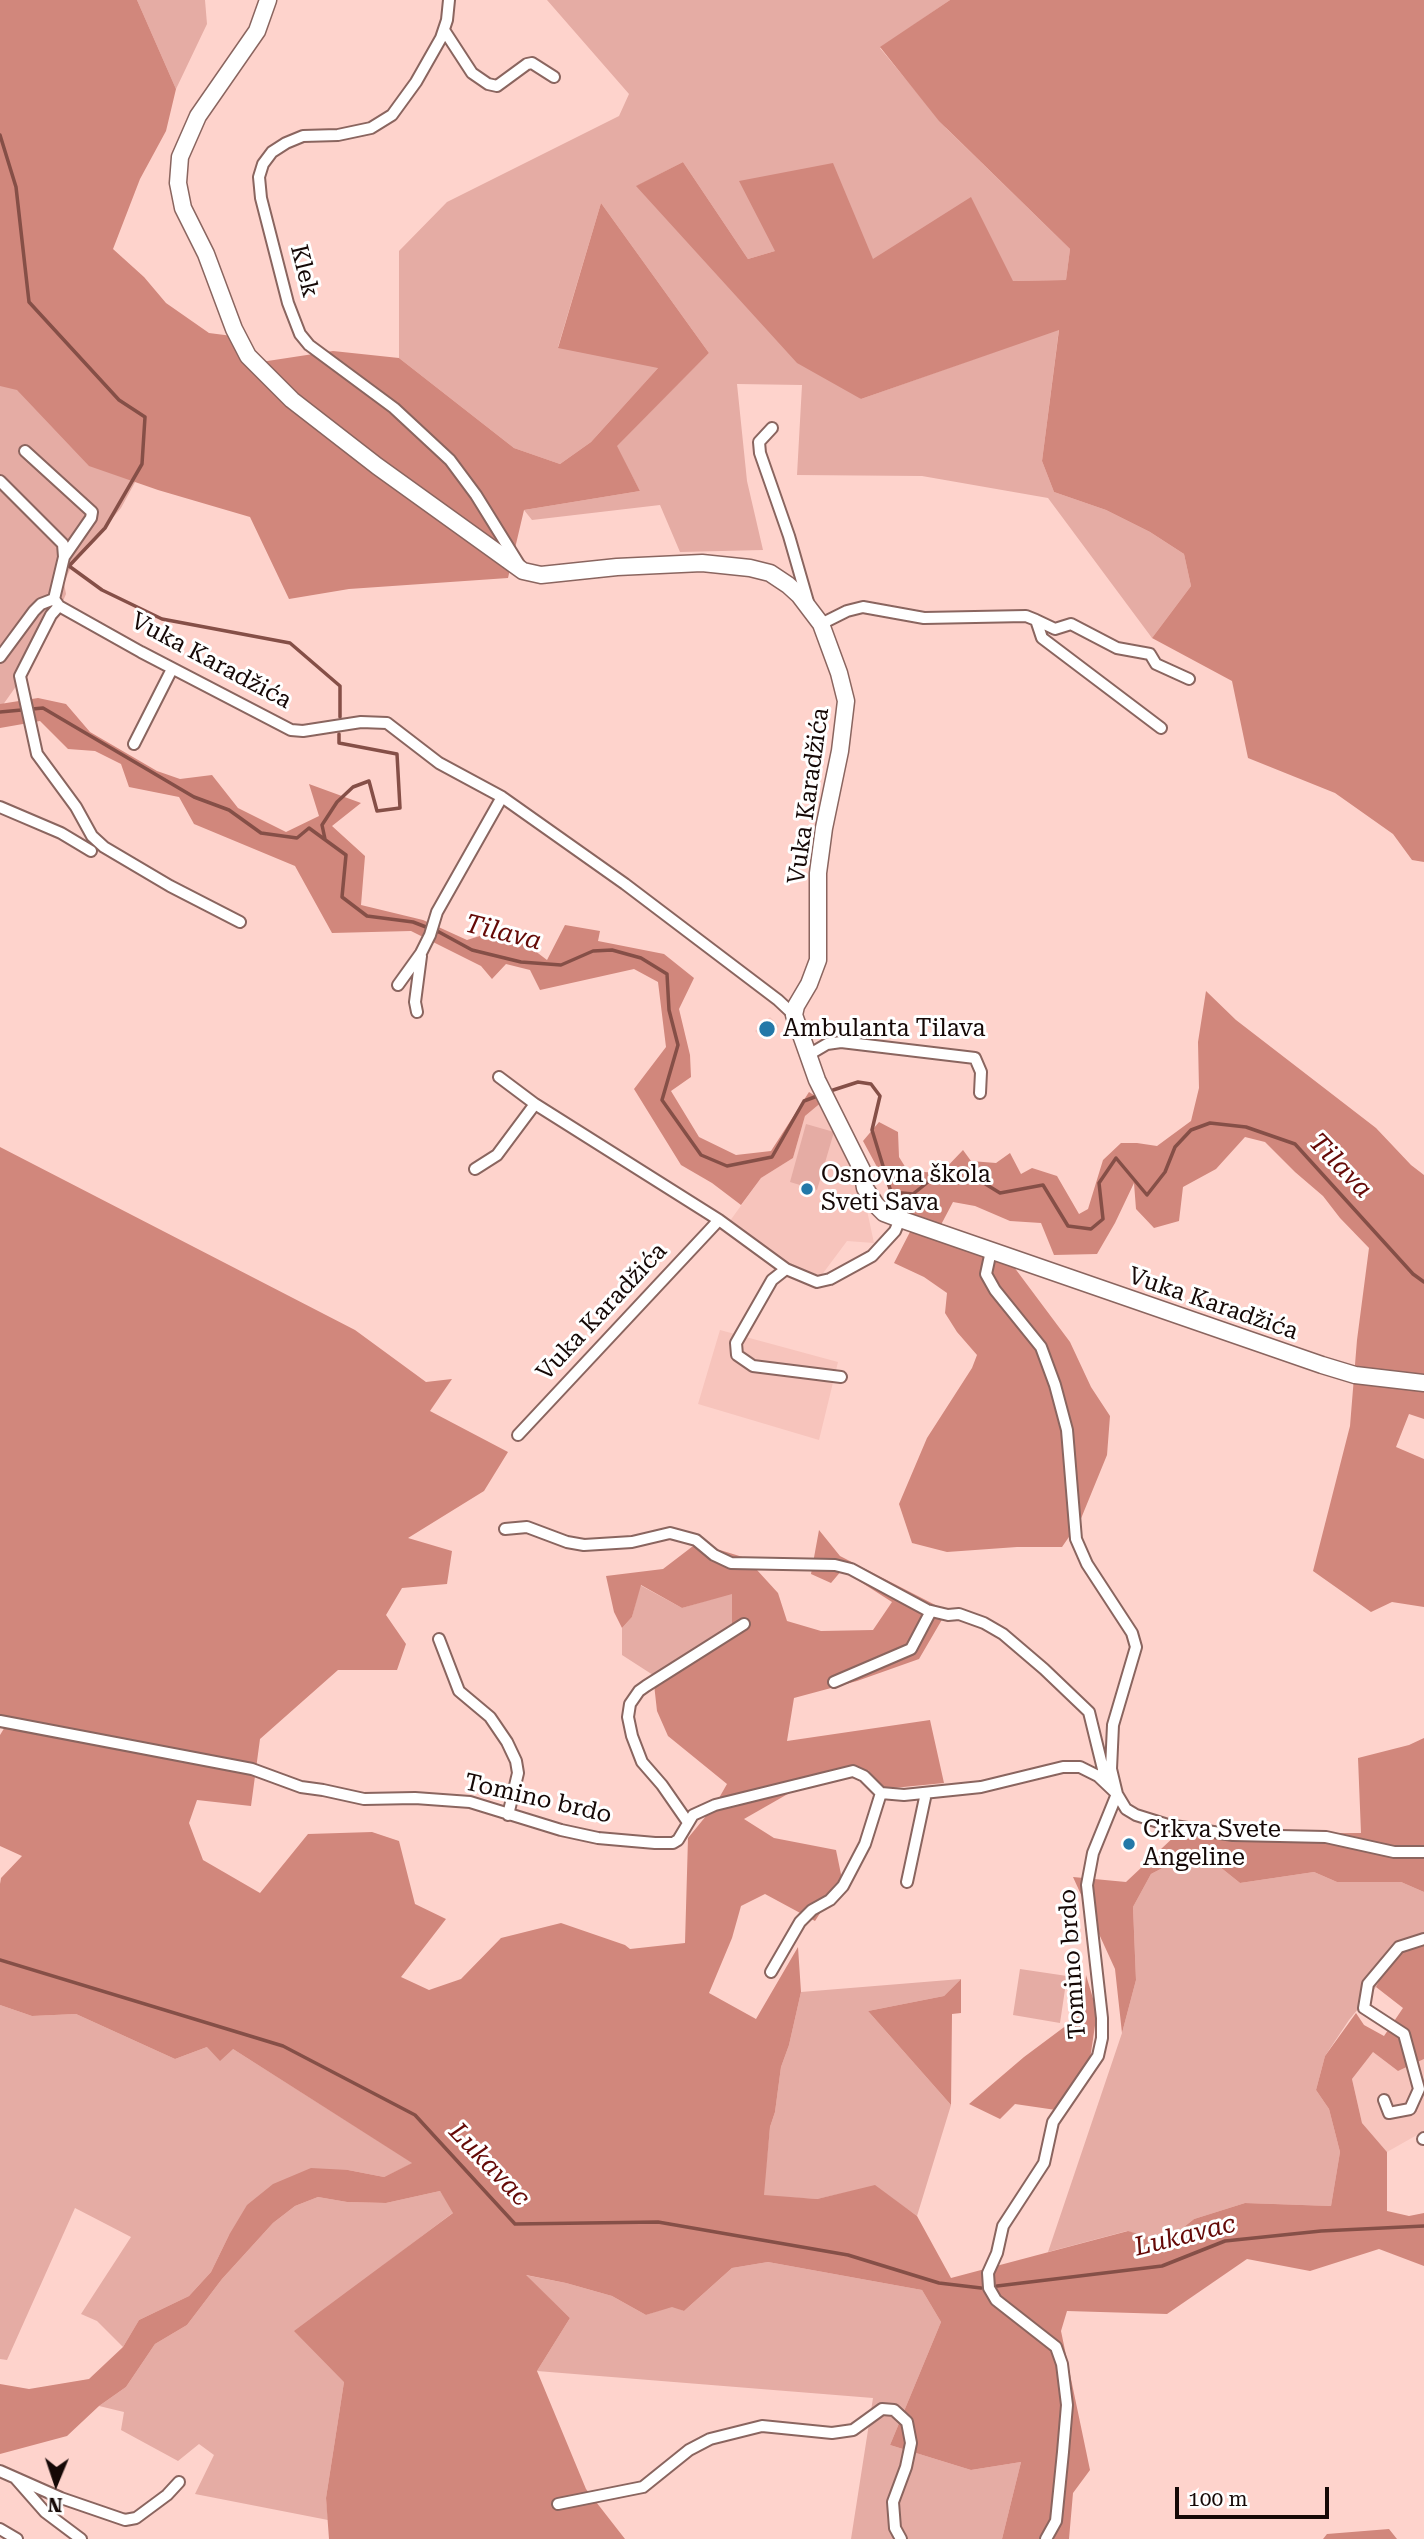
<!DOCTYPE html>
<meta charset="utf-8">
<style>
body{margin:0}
#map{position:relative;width:1424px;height:2539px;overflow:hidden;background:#fed3cc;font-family:"Roboto Serif",serif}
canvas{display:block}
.north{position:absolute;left:21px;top:2448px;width:70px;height:70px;-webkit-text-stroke:5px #fff;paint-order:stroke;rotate:182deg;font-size:19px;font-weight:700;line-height:28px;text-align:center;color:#150806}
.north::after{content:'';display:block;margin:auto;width:24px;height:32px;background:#150806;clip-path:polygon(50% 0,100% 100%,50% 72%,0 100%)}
.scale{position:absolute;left:1175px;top:2487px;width:154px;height:32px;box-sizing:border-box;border:4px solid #150806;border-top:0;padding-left:9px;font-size:21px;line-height:24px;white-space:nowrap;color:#150806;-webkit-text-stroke:5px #fff;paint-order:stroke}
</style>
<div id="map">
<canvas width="1424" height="2539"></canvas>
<div class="north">N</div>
<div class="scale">100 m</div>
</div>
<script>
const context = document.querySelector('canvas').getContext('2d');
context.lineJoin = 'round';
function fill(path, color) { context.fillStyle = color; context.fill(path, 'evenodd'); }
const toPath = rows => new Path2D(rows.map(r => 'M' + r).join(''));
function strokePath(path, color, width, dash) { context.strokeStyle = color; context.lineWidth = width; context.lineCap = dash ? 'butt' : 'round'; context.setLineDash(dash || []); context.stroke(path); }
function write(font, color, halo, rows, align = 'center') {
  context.font = font + ' "Roboto Serif",serif'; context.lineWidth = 6; context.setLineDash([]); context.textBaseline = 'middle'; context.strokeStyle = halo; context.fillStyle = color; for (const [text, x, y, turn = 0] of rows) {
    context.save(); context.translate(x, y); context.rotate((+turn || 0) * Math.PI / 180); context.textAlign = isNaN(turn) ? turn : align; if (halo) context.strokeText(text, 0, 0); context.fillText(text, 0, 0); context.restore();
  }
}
const built = toPath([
 [770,1017,779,1026,764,1040,755,1031],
 [823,1101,842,1137,865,1201,874,1243,847,1241,821,1276,783,1262,727,1225,761,1178,793,1158,805,1116],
 [720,1330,838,1362,819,1440,698,1404],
 [1373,2052,1398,2071,1424,2059,1424,2131,1387,2152,1362,2123,1352,2079]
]);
const green = toPath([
 [137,0,205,0,207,24,176,89],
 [547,0,950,0,880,48,947,129,1070,249,1066,280,1013,281,873,259,775,251,748,259,683,162,637,186,861,399,1059,329,1042,461,1054,492,1106,510,1150,532,1184,554,1191,586,1152,638,1048,498,922,476,797,475,802,385,737,384,747,481,763,550,680,552,660,505,532,520,524,510,640,491,616,446,709,353,601,203,558,347,659,367,591,442,560,464,514,448,399,358,399,251,447,202,619,116,629,94],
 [0,104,139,475,121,508,71,567,64,583,66,594,63,601,24,675,0,709],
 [806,1124,834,1132,817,1190,790,1182],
 [640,1585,682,1608,732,1593,732,1624,728,1629,653,1675,622,1655,622,1628,632,1617],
 [1176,1861,1220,1867,1240,1883,1314,1872,1337,1882,1401,1882,1424,1892,1424,1943,1397,1944,1376,1987,1349,2020,1325,2056,1316,2090,1329,2109,1340,2152,1331,2206,1245,2203,1194,2219,1165,2242,1127,2231,1048,2252,1122,2033,1136,1980,1133,1907,1151,1874],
 [1020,1969,1067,1976,1060,2023,1013,2015],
 [961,1979,944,1996,868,2011,951,2105,917,2216,875,2186,817,2199,763,2196,770,2127,775,2112,781,2067,789,2045,801,1992],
 [0,2005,32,2016,76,2014,175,2059,207,2047,233,2049,413,2163,384,2177,348,2170,229,2235,211,2272,189,2296,139,2320,123,2347,97,2321,81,2314,131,2237,75,2208,7,2360,0,2359],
 [440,2191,454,2212,385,2264,344,2382,326,2498,328,2520,195,2494,214,2455,199,2444,178,2461,121,2430,124,2412,99,2406,126,2387,155,2344,187,2325,222,2279,273,2223,295,2206,318,2197,347,2202,386,2203],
 [768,2262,922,2290,941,2322,890,2445,971,2470,1021,2462,1002,2539,851,2539,873,2398,537,2371,570,2318,525,2275,566,2283,612,2296,646,2315,672,2306,684,2311,732,2268]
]);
const forest = toPath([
 [0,0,137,0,176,89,166,131,140,179,113,249,144,277,166,303,209,333,240,337,261,362,333,351,399,358,514,448,560,464,591,442,658,368,558,348,601,203,709,353,617,446,640,491,524,510,508,578,349,589,289,599,250,517,158,490,89,466,17,390,0,386],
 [950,0,1424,0,1424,862,1412,860,1393,834,1335,793,1248,758,1232,681,1152,638,1191,586,1184,554,1150,532,1106,510,1054,492,1042,461,1059,330,861,399,797,363,636,186,683,162,748,259,775,251,739,181,833,163,873,259,971,197,1013,281,1066,280,1070,249,939,121,880,47],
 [38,698,66,704,90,732,157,771,180,779,212,775,238,808,286,832,319,816,309,784,361,803,332,826,365,856,361,905,423,920,467,940,505,928,547,960,565,925,600,931,598,941,664,954,694,978,679,1009,690,1055,691,1077,671,1091,699,1137,736,1155,771,1151,809,1092,823,1101,805,1116,793,1158,761,1178,741,1205,712,1183,681,1165,634,1089,666,1047,658,982,634,969,540,990,530,970,506,964,492,979,481,966,411,931,332,933,295,866,194,824,179,797,129,787,121,764,95,751,68,749,40,721,0,728,0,704],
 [1206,991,1236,1020,1376,1128,1411,1165,1424,1175,1424,1419,1409,1414,1396,1447,1424,1459,1424,1607,1392,1602,1371,1612,1313,1571,1350,1426,1357,1340,1369,1248,1340,1218,1323,1196,1295,1172,1265,1142,1245,1137,1216,1169,1183,1187,1179,1221,1154,1228,1136,1209,1134,1183,1115,1223,1097,1254,1054,1255,1041,1223,1010,1221,975,1206,953,1202,934,1238,1014,1267,1070,1342,1091,1387,1110,1416,1107,1455,1080,1521,1062,1547,1017,1547,947,1552,912,1543,899,1504,927,1438,972,1368,977,1355,957,1332,945,1313,947,1293,924,1277,894,1263,911,1230,863,1141,879,1122,898,1132,899,1157,914,1181,924,1172,941,1173,963,1150,971,1161,996,1163,1010,1153,1021,1174,1032,1168,1057,1176,1079,1214,1088,1209,1103,1160,1121,1143,1137,1143,1157,1146,1191,1121,1199,1088,1198,1042],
 [0,1147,355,1330,426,1382,452,1379,430,1411,508,1452,484,1491,408,1538,452,1551,447,1584,402,1588,386,1615,406,1644,397,1670,338,1670,260,1739,251,1806,197,1800,189,1823,203,1860,260,1893,308,1834,372,1832,399,1841,415,1904,446,1919,401,1977,429,1990,461,1979,501,1938,561,1923,625,1945,630,1949,685,1943,688,1838,715,1805,727,1784,668,1736,657,1711,653,1675,728,1629,732,1624,732,1594,682,1608,641,1585,632,1617,622,1628,614,1612,606,1576,663,1569,697,1543,746,1558,778,1593,787,1621,821,1631,873,1630,892,1602,842,1570,831,1583,811,1574,819,1530,840,1556,947,1611,919,1659,857,1681,794,1698,787,1741,930,1720,944,1783,883,1789,868,1770,793,1791,744,1819,774,1838,836,1850,842,1879,815,1921,765,1894,741,1906,732,1938,709,1993,756,2019,798,1947,801,1992,789,2045,781,2067,775,2112,770,2127,764,2195,817,2199,875,2185,917,2216,951,2278,1128,2231,1165,2242,1194,2219,1245,2203,1331,2206,1340,2152,1329,2109,1316,2090,1325,2056,1356,2013,1364,2025,1384,2036,1403,2008,1376,1987,1397,1944,1424,1943,1424,2059,1398,2071,1373,2052,1352,2079,1362,2123,1387,2152,1387,2211,1409,2216,1424,2213,1424,2266,1379,2249,1310,2271,1247,2259,1167,2314,1067,2311,1061,2331,1090,2470,1073,2493,1069,2539,1002,2539,1021,2462,971,2470,890,2445,941,2322,922,2290,768,2262,732,2268,684,2311,672,2307,646,2315,612,2296,566,2283,526,2275,570,2318,537,2371,586,2489,625,2539,329,2539,326,2498,344,2382,294,2331,453,2213,440,2191,386,2203,347,2202,318,2197,295,2206,273,2223,222,2279,187,2325,155,2344,126,2387,99,2406,67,2436,0,2454,0,2384,29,2389,89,2379,123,2347,139,2320,189,2296,211,2272,229,2235,247,2205,273,2184,311,2168,348,2170,384,2177,412,2163,233,2049,220,2061,207,2047,175,2059,76,2014,32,2016,0,2005,0,1884,1,1878,22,1856,0,1846,0,1735,8,1722,0,1721],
 [1424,1738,1424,1892,1401,1882,1337,1882,1314,1872,1240,1883,1220,1867,1176,1861,1151,1874,1133,1907,1136,1980,1122,2033,1115,1969,1073,1877,1126,1882,1177,1834,1361,1833,1358,1758,1409,1745],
 [1086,1975,1097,2012,1089,2066,1056,2110,1015,2104,1000,2119,969,2104,1024,2057,1083,2013],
 [961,1979,961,2013,952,2014,951,2105,868,2011,944,1996],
 [1389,2529,1397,2539,1323,2539,1327,2534]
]);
const stream = toPath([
 [0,135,16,187,29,302,119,400,145,417,142,464,105,528,69,566,102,590,162,619,290,643,340,686,340,717],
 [0,712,43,708,194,797,229,810,261,833,297,838,309,828,346,855,342,897,367,916,413,922,439,932,472,950,521,962,561,965,593,951,612,950,641,958,667,974,669,1010,678,1045,662,1100,701,1155,727,1166,772,1157,804,1101,820,1095],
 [325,839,322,825,337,802,353,787,369,781,377,811,400,808,397,754,339,743,339,734],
 [827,1092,858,1082,871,1084,880,1096,872,1130,891,1192,913,1194,928,1182,961,1169,1000,1193,1043,1185,1068,1226,1091,1229,1103,1219,1099,1183,1116,1158,1147,1195,1165,1172,1175,1147,1191,1130,1210,1123,1246,1127,1295,1144,1413,1274,1424,1282],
 [0,1960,283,2046,415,2115,515,2224,658,2222,848,2255,939,2283,981,2288],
 [997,2286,1162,2266,1225,2241,1321,2231,1424,2226]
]);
const street = toPath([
 [449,0,447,20,441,38,416,82,392,115,371,128,338,135,303,136,286,143,272,152,263,164,259,177,261,198,288,303,300,334,309,345,394,408,450,460,476,495,520,566],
 [444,30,472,73,488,84,497,86,527,64,532,63,554,77],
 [772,428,759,442,760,453,789,536,808,602],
 [25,451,92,512,91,518,64,557],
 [0,481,63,544,64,557,54,599],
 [59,606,51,615,20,676,37,754,76,807,92,836,104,847,170,886,240,922],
 [1036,620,1055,629,1071,624,1117,648,1150,654,1156,664,1189,679],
 [821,624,847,611,863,607,924,618,1026,616,1036,620,1042,638,1161,728],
 [0,657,34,611,41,604,54,599,59,606,141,652,291,730,303,731,361,722,387,723,439,763,502,797,625,884,778,1000,794,1015],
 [134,744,172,669],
 [0,807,61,833,91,851],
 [398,985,421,953,430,935,437,912,502,797],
 [417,1012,415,1002,421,956],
 [810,1054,827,1044,841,1042,975,1058,981,1072,980,1093],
 [499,1077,535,1104,719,1220],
 [475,1169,497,1155,535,1104],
 [991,1251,986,1274,995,1290,1041,1347,1055,1385,1067,1430,1076,1539,1087,1564,1132,1633,1136,1647,1113,1725,1111,1769,1117,1794,1126,1809,1136,1815,1168,1825,1233,1835,1326,1837,1394,1852,1424,1852],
 [841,1377,753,1366,737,1355,736,1343,772,1280,786,1269,817,1282,830,1279,872,1256,895,1231,900,1219],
 [518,1435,719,1220,786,1269],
 [505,1529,527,1527,567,1542,584,1545,632,1542,670,1533,696,1540,714,1555,731,1563,835,1565,851,1569,927,1610,948,1615,959,1614,984,1623,1003,1634,1044,1669,1089,1712,1103,1769,1110,1782],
 [439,1639,459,1691,490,1717,507,1742,516,1761,518,1773,508,1815],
 [834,1682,911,1649,931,1611],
 [0,1721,252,1769,301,1787,323,1790,364,1799,415,1798,470,1802,561,1830,598,1838,655,1843,673,1843,678,1840,693,1815,715,1805,853,1771,864,1776,881,1793,904,1795,981,1787,1063,1767,1080,1767,1098,1776,1117,1794],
 [687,1821,662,1785,642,1762,632,1736,628,1717,630,1704,639,1691,646,1686,744,1624],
 [907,1882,926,1793],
 [771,1972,800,1922,812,1910,830,1900,843,1886,865,1844,881,1793],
 [1384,2100,1389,2113,1410,2109,1419,2089,1404,2034,1364,2008,1368,1984,1399,1947,1424,1939],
 [1423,2139,1424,2138],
 [0,2471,61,2498,125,2520,136,2518,167,2495,179,2482],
 [16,2479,45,2512,81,2539],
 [558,2504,643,2487,689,2450,710,2439,762,2426,832,2433,853,2430,882,2409,894,2410,907,2422,911,2443,906,2467,893,2502,895,2528,901,2539],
 [0,2529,17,2539],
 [1046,2539,1056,2521,1063,2452,1067,2405,1062,2364,1056,2347,996,2300,989,2288,988,2273,997,2253,1003,2226,1044,2163,1053,2122,1098,2056,1102,2038,1102,2018,1087,1885,1093,1853,1117,1794]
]);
const secondary = toPath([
 [268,0,257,31,198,116,180,157,178,183,183,208,206,254,234,329,248,356,292,400,377,466,523,571,541,575,617,567,702,563,750,568,770,573,788,585,799,595,821,624,839,673,846,701,840,751,824,828,818,873,818,960,809,984,796,1006,794,1015,817,1080,862,1170,865,1188,876,1205,884,1213,900,1219,1322,1365,1355,1375,1424,1383]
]);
const markers = [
 [767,1029,9,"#2378a8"],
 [807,1189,7,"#2378a8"],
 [1129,1844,7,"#2378a8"]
];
const streetNames = [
 ["Klek",304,271,76],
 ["Vuka Karadžića",211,661,28],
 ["Vuka Karadžića",809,796,-82],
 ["Vuka Karadžića",1213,1304,19],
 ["Vuka Karadžića",602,1312,-47],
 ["Tomino brdo",538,1799,13],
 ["Tomino brdo",1073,1964,-94]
];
const poiNames = [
 ["Ambulanta Tilava",783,1029],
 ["Osnovna škola",821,1175],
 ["Sveti Sava",821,1203],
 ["Crkva Svete",1143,1830],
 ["Angeline",1143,1858]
];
const waterNames = [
 ["Tilava",503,933,14],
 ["Tilava",1340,1166,46],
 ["Lukavac",489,2165,46],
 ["Lukavac",1185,2236,-14]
];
fill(built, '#f7c4bc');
fill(green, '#e5aca4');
fill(forest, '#d1877c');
strokePath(stream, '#854f47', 3.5);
strokePath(street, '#8a655f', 14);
strokePath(secondary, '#8a655f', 19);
strokePath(street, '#fff', 10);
strokePath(secondary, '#fff', 16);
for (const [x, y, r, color] of markers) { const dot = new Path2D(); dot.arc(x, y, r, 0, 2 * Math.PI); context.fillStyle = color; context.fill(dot); strokePath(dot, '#fff', 2.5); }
write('24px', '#150806', '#fff', streetNames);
write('24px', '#150806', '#fff', poiNames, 'left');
write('italic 26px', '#650a07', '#fff', waterNames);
</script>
